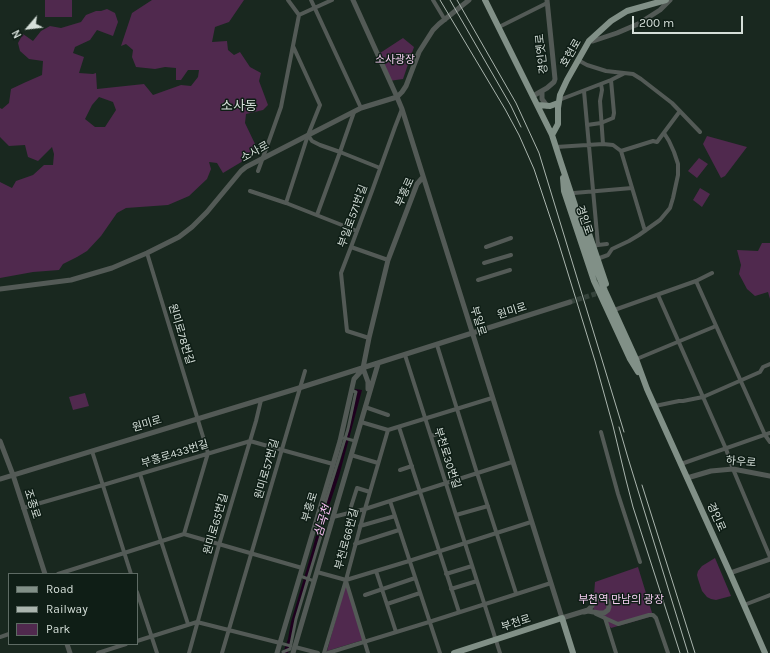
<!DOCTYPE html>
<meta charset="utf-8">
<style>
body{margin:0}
#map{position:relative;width:770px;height:653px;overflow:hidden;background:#19281f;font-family:Karla,sans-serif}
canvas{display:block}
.legend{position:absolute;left:8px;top:573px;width:130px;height:72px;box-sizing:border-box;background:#0f1e16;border:1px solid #5e6b64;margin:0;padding:5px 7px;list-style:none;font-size:12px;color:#d5dfd9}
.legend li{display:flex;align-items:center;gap:8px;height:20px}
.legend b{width:20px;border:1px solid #5e6b64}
.north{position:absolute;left:8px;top:8px;width:40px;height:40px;-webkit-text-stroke:3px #0f1e16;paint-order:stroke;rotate:242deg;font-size:11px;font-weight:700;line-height:16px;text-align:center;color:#d5dfd9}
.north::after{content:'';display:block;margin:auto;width:14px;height:18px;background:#d5dfd9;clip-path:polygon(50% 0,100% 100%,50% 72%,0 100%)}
.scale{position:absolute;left:632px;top:16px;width:111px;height:18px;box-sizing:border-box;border:2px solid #d5dfd9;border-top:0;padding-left:5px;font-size:12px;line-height:14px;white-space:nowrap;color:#d5dfd9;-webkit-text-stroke:3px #0f1e16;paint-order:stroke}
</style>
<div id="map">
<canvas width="770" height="653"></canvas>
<ul class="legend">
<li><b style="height:5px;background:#819087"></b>Road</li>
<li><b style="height:5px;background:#aab5ae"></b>Railway</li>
<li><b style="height:11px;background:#50294e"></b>Park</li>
</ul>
<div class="north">N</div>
<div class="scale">200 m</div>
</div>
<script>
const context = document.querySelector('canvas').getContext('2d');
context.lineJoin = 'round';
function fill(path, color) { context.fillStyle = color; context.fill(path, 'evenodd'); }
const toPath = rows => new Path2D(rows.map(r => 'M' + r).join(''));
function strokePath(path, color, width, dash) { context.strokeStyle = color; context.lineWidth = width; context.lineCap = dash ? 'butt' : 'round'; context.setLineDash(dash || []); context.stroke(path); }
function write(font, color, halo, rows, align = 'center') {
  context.font = font + ' Karla,"Noto Sans KR",sans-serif'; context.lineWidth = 3; context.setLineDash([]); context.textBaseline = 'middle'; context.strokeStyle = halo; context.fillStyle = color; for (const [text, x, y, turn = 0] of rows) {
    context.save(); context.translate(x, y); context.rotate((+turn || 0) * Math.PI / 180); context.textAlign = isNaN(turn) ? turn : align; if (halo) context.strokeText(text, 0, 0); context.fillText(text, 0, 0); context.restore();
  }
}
const green = toPath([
 [45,0,72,0,72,17,45,17],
 [152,0,244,0,229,22,215,27,212,42,227,41,228,50,234,55,240,52,250,67,261,73,259,81,268,105,263,110,246,114,245,123,256,146,253,155,223,173,217,163,209,162,211,169,207,179,189,196,168,205,126,208,117,213,101,236,87,251,77,257,63,264,59,270,33,272,0,278,0,182,12,188,16,181,33,175,44,165,53,165,54,154,52,147,38,161,28,157,25,145,9,146,0,137,0,108,2,109,9,103,11,89,26,82,42,75,43,61,29,59,20,51,18,43,23,34,33,41,41,31,50,26,61,28,81,22,86,15,96,11,101,11,107,9,115,13,118,22,113,36,97,30,90,40,75,47,73,53,84,57,79,73,93,74,96,73,97,89,144,84,153,95,181,85,191,86,198,77,199,70,188,70,181,80,176,80,176,68,165,67,155,69,136,67,132,57,133,50,126,44,121,46,132,13],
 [99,97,113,102,116,110,105,127,95,127,85,119,92,105],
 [403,38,414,47,403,79,389,81,377,55],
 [707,136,747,147,725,176,721,178,703,144],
 [699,158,708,164,697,178,688,171],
 [700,188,710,194,702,207,693,200],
 [762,243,770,243,770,299,768,292,755,296,747,289,739,274,741,265,737,250,758,251],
 [85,393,89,406,73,410,69,397],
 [715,558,731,596,716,600,711,599,707,597,702,591,698,579,697,575,698,571,702,566],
 [638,567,653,616,611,628,593,608,595,582],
 [346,585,363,640,327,651,345,586]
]);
const water = toPath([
 [355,389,362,390,346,450,339,476,322,527,288,653,283,653,288,639,291,622,312,551,318,528,332,485,340,462,349,429,356,396]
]);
const tertiaryTunnel = toPath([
 [570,302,595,294,602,294]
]);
const pedestrian = toPath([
 [344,438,355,441],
 [300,576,314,581],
 [280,643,291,646],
 [283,652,290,649,296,619,323,529,319,523,348,429,355,396,356,392,353,391]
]);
const minor = toPath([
 [311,0,361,108],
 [433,0,445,20],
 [299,15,332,0],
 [499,27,547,3],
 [578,60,587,65,606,71,633,74,641,79,672,103,700,132],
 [601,84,602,90,600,101,603,144],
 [584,91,598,245,593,246],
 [559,100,611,80,623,74],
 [587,125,601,123,613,118,614,113,611,80],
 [308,135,312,141,320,145,340,152,380,168],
 [556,147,603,144,613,145,621,151,653,141,657,142,680,111],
 [621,151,645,231],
 [258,171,270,138,281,107,299,15,288,0],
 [250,191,286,203,357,231],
 [574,193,632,188],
 [286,203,308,135,320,105,293,46],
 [317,215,340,152,354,112],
 [598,245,607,244],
 [351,247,388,260],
 [486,247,511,238],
 [147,253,208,453,184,534],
 [597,259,608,255,612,249,629,241,639,235,660,220,670,208,673,198,678,175,678,164,674,152,669,141,664,133],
 [484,263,511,255],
 [478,280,510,270],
 [696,281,765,435,770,442],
 [658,295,726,449,733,469,770,557],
 [617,309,696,281,712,273],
 [369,338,347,331,341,273,351,247,372,191,395,127,402,109],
 [437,345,477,473,516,593],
 [405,355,500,653],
 [639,358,716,326],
 [655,406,679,401,683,401,703,397,760,372,763,367,770,364],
 [365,407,388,415],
 [361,422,388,430,492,398],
 [399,427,459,612],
 [601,432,618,494,640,562],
 [431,436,443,432],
 [92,451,131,574],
 [351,455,378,463],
 [681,464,770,433],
 [400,470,412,466],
 [140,474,161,541,188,624],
 [390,501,440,653],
 [23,508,103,485,247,442,250,441,282,450,333,464],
 [349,513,357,488,370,492],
 [456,515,488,506],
 [333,517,365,509,512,462],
 [360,526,395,516],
 [184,534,302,568],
 [355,544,399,530],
 [376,571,396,632],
 [317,572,346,580,409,561,531,522],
 [58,574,184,534],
 [446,574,472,566],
 [346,581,368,653],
 [451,589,477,581],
 [137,592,157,653],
 [365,595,415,578],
 [387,604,420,593],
 [744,605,770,595],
 [596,614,618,624,649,615,653,615,656,618,668,653],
 [605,618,616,653],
 [0,637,9,634],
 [137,641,197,622,280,643],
 [295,647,318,653],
 [98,653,126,644],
 [189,653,219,545,256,421,261,400],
 [222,653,305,371],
 [324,653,346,580,365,509,388,430],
 [328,653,429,622,551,583]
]);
const tertiary = toPath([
 [353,0,397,97,402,109,562,618,588,610,591,607,597,598,600,597,605,598,608,601,609,607,608,610,604,613,599,613,588,611,584,612],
 [589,41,593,41,617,33,638,24,660,10,670,0],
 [542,91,542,99,547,106],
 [533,96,547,88,554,82,555,79,547,0],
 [0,289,71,280,112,268,147,253,179,237,192,227,207,212,241,171,246,167,361,108,397,97,402,92,406,86,419,52,433,30,439,24,469,0],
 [368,389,368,382,363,368,369,338,388,260,417,184,423,177],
 [0,441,13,475,45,574],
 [687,478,711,471,733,469,770,476],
 [0,479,299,388,570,302],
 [730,573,770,559],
 [67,644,70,653],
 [277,653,340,441,354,379,363,369],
 [293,653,378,364]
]);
const primary = toPath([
 [485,0,552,135,561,163,596,269,605,291,636,359,647,389,730,573,765,653],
 [538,105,550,106,558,103],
 [552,135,558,124,558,108,560,95,567,80,589,41,611,21,627,11,666,0],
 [563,178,564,191,594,281,630,359,638,372],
 [584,219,606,284],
 [454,653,562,618,573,653]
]);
const rail = toPath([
 [440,0,505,109,519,135,534,169,558,241,595,361,613,426,626,480,633,507,680,653],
 [450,0,511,106,521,127],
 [457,0,516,103,539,153,624,432],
 [619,427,628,458,688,653],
 [642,485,695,653]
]);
const streetNames = [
 ["호현로",571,53,-60],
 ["경인옛로",542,54,-96],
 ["소사로",255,152,-29],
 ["부흥로",405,192,-66],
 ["부일로571번길",353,216,-70],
 ["경인로",584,220,71],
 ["원미로",512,311,-18],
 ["부일로",478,321,73],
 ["원미로78번길",181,334,73],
 ["원미로",147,424,-17],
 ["부흥로433번길",175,454,-17],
 ["부천로30번길",447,458,72],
 ["하우로",741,462,5],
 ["원미로57번길",267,469,-74],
 ["조종로",32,504,72],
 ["부흥로",310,507,-73],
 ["경인로",716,517,66],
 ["원미로65번길",216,524,-74],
 ["부천로66번길",347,539,-75],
 ["부천로",516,623,-18]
];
const parkNames = [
 ["소사광장",395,60],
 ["부천역 만남의 광장",621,600]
];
const waterNames = [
 ["심곡천",323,521,-73]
];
const quarterNames = [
 ["소사동",239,106]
];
fill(green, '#50294e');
fill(water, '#1e001e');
strokePath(tertiaryTunnel, '#35433b', 5, [5, 2.5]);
strokePath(pedestrian, '#535a56', 3);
strokePath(minor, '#535a56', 4);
strokePath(tertiary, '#535a56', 5);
strokePath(primary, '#819087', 6);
strokePath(rail, '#aab5ae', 1);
write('11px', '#d5dfd9', '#0f1e16', streetNames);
write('11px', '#f5cef1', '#0f1e16', parkNames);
write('italic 12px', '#fac0f5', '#0f1e16', waterNames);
write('13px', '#d5dfd9', '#0f1e16', quarterNames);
</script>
